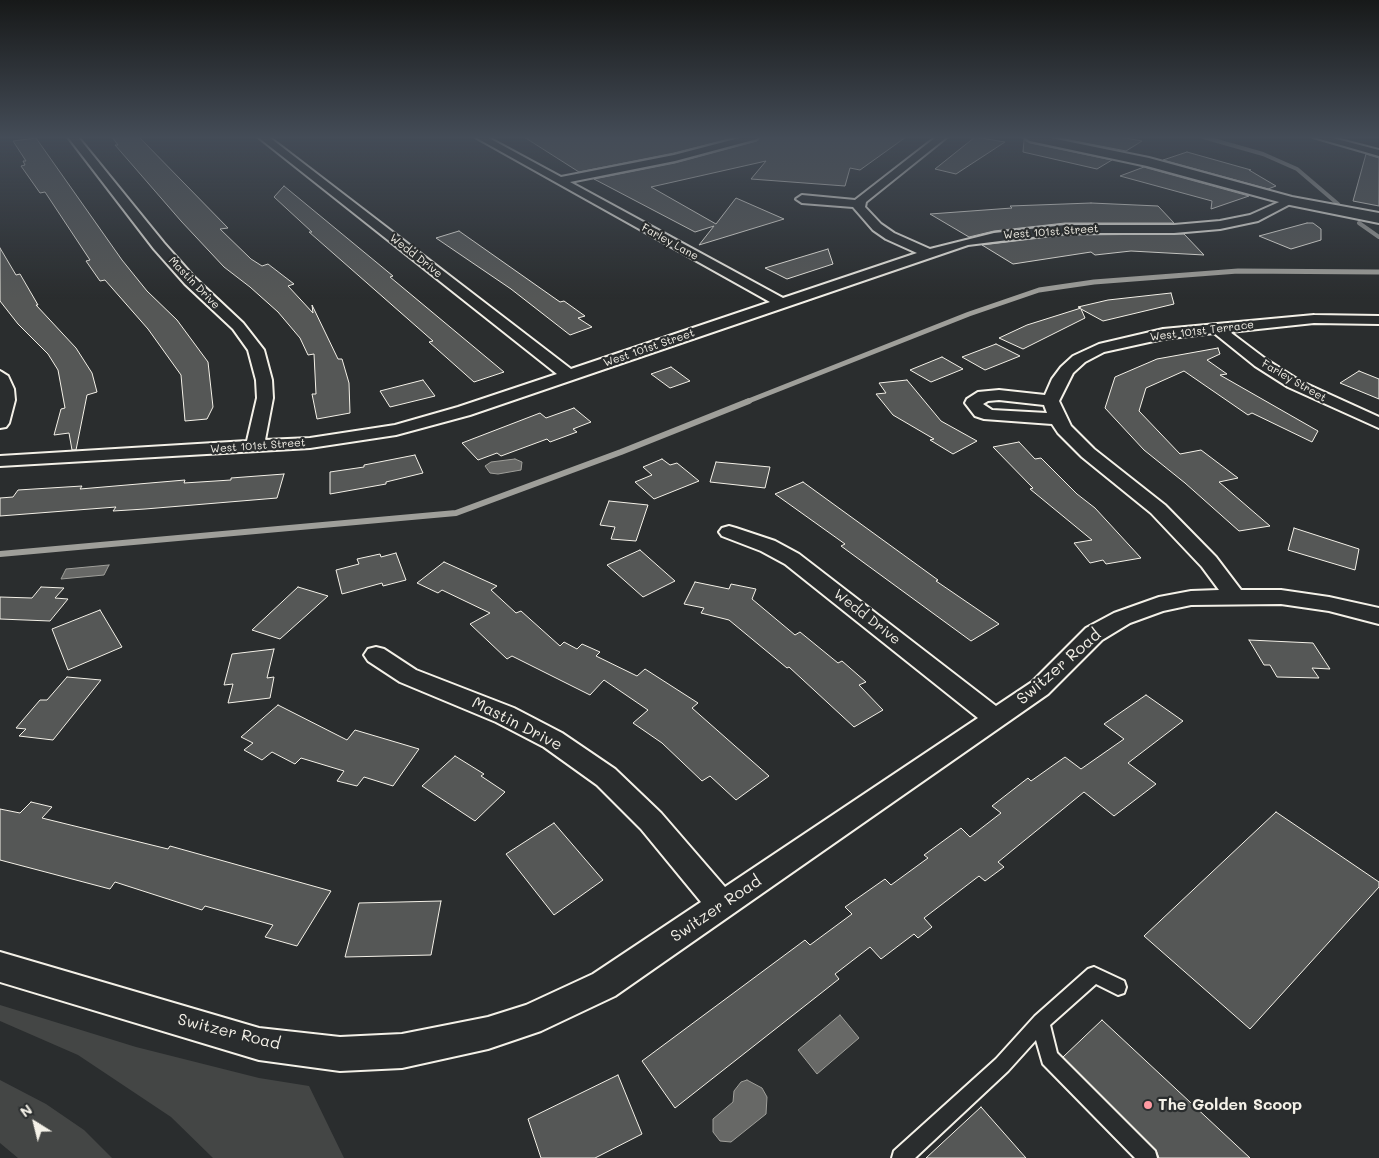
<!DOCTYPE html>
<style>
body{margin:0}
#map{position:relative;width:1379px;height:1158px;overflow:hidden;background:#2a2d2e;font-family:Mali,sans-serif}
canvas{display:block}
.north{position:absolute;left:10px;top:1098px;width:50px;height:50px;-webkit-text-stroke:4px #2a2d2e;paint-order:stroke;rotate:324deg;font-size:14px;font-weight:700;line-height:20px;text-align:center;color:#f4f1e8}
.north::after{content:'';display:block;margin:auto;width:18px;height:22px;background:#f4f1e8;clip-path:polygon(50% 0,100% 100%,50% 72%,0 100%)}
</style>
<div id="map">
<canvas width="1379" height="1158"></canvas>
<div class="north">N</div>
</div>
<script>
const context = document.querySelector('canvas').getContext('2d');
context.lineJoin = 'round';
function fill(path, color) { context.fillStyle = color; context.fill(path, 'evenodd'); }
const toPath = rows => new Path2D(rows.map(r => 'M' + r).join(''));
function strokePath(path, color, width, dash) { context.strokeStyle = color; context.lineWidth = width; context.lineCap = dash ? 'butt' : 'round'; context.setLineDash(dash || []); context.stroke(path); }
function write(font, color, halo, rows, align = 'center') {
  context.font = font + ' Mali,sans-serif'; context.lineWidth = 4.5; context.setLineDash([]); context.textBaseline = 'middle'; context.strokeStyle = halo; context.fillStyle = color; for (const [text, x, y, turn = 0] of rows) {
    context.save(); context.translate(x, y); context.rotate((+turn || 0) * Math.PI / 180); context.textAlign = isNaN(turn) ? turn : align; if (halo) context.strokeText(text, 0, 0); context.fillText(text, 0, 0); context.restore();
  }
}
const green = toPath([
 [0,1005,136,1047,259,1078,309,1086,344,1158,213,1158,171,1117,78,1055,0,1021],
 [0,1080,46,1104,84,1130,112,1158,18,1158,0,1143]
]);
const water = toPath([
 [515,459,522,462,521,470,498,474,490,473,485,466,491,462,515,459],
 [109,565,104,575,61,579,66,569,109,565],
 [840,1015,859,1038,817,1074,798,1050,840,1015],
 [747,1080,762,1088,767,1097,766,1114,731,1142,720,1141,713,1132,713,1119,733,1102,734,1091,741,1082,747,1080]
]);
const streamFar2 = toPath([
 [1203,137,1263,154,1297,169,1338,204],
 [1359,223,1379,237]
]);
const streamFar1 = toPath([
 [746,402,969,314,1039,290,1094,282,1238,271,1379,272]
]);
const stream = toPath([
 [0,554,456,513,621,452,749,401]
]);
const building = toPath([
 [112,137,139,137,228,228,220,229,251,259,262,266,268,264,294,284,288,286,313,313,312,305,338,359,342,359,349,383,350,413,317,419,312,394,316,394,314,354,308,355,300,338,278,312,250,287,224,267,181,221,115,145,118,145,112,137],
 [524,137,737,137,674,153,579,172,524,137],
 [760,137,906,137,860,170,850,168,845,186,751,179,766,161,651,187,716,224,736,198,784,219,699,245,714,226,695,232,594,179,675,163,757,141,760,137],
 [975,137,1005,142,956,174,935,169,975,137],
 [1054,137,1120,137,1142,141,1126,151,1054,137],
 [36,138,122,260,147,291,177,320,208,362,213,407,207,419,185,421,181,375,148,329,105,280,100,281,86,261,90,260,45,192,40,193,21,166,25,165,23,161,26,161,13,141,36,138],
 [1024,140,1030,143,1112,160,1097,169,1023,152,1024,140],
 [1187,152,1251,170,1249,170,1276,186,1268,189,1163,160,1187,152],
 [1366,154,1379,158,1379,206,1353,201,1366,154],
 [1144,167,1147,168,1249,196,1211,209,1212,201,1120,176,1144,167],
 [284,186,393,276,390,277,504,372,474,382,429,342,433,341,309,232,312,232,274,197,284,186],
 [1091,203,1158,206,1174,223,1065,223,994,231,969,237,930,214,1012,208,1010,206,1091,203],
 [1307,223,1313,223,1321,229,1321,240,1291,249,1259,236,1307,223],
 [459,231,560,302,564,301,585,316,578,318,592,327,570,335,511,289,436,238,459,231],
 [1184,234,1204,255,1131,251,1095,255,1091,252,1013,264,982,245,1065,235,1184,234],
 [0,248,16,275,20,274,38,305,36,305,76,348,92,373,97,392,87,395,76,450,72,450,69,433,54,435,61,409,65,408,58,370,48,354,18,324,0,301,0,248],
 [828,249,833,264,787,279,765,268,828,249],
 [1171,293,1174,304,1103,321,1081,309,1085,318,1023,349,999,338,1027,325,1081,308,1078,307,1108,300,1171,293],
 [996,344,1020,356,985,370,962,357,996,344],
 [1218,348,1220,354,1207,360,1227,374,1220,375,1318,431,1312,442,1252,413,1248,415,1184,371,1146,388,1139,411,1180,454,1201,450,1238,478,1219,482,1270,526,1239,531,1185,483,1144,450,1105,408,1115,377,1157,359,1218,348],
 [942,357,963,369,931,382,910,370,942,357],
 [671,367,690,381,670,388,651,374,671,367],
 [1359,371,1379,379,1379,399,1340,383,1359,371],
 [423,380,435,396,390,407,380,391,423,380],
 [907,380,941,421,977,441,953,454,930,440,934,439,893,415,876,394,886,393,879,383,907,380],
 [574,408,591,422,573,429,577,432,550,442,547,439,501,456,497,453,478,460,462,443,540,413,546,418,574,408],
 [1019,442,1035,459,1041,458,1077,494,1095,508,1141,558,1106,564,1103,560,1090,563,1074,543,1092,540,1030,489,1033,488,993,447,1019,442],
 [415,455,423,473,386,482,386,484,330,494,330,472,364,467,364,465,415,455],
 [662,459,670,465,677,463,699,481,654,499,635,482,652,475,643,467,662,459],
 [716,462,770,467,765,488,710,482,716,462],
 [284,474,277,498,145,509,113,511,116,507,0,516,0,498,13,497,18,490,82,486,80,489,185,480,184,483,231,480,231,478,284,474],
 [803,482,938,580,936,581,999,624,971,641,841,546,845,544,775,494,803,482],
 [609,501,648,505,636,541,611,539,615,527,600,525,609,501],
 [1294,528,1359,549,1355,570,1288,550,1294,528],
 [640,550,675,581,643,597,607,565,640,550],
 [396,553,406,580,383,586,382,583,342,594,336,570,359,564,357,559,380,554,381,557,396,553],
 [444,562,497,586,491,590,516,613,521,611,560,646,564,642,577,649,582,644,600,652,596,656,637,676,645,669,698,703,692,708,769,776,736,800,710,776,702,781,662,743,633,723,648,710,604,680,590,695,512,656,507,659,470,624,490,613,442,590,438,593,417,583,444,562],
 [695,582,729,589,731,584,756,589,752,599,795,635,800,632,838,663,842,661,866,682,859,685,883,710,854,727,789,667,787,668,729,620,701,613,704,608,684,604,695,582],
 [41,587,64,588,55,598,68,599,50,621,0,619,0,597,32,598,41,587],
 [298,587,328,596,280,639,252,630,298,587],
 [100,610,122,647,68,670,52,629,100,610],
 [1249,640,1313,643,1330,669,1312,668,1319,678,1277,677,1270,665,1264,665,1249,640],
 [274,649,267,678,274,677,270,698,228,703,233,684,224,685,232,654,274,649],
 [67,677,101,680,53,740,19,736,26,729,16,728,40,700,47,700,67,677],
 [1146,695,1183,721,1128,763,1156,784,1114,816,1084,792,998,862,1004,867,985,881,979,876,924,918,932,927,918,938,914,934,881,959,870,947,835,974,839,979,675,1108,642,1061,805,940,810,945,852,914,845,907,885,879,891,885,928,858,924,855,961,828,970,837,1001,813,992,806,1028,778,1031,781,1065,757,1081,769,1124,739,1104,724,1146,695],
 [278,705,347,740,355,730,419,749,393,786,364,777,357,786,337,781,344,771,301,758,295,764,272,752,262,760,244,750,253,743,241,737,278,705],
 [455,756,484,774,481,776,505,792,475,821,422,786,455,756],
 [31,802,52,807,42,818,168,849,170,846,331,891,297,946,265,937,273,925,205,906,202,910,115,882,110,889,0,860,0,809,20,813,31,802],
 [1276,812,1379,882,1379,887,1250,1029,1144,936,1276,812],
 [554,823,603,880,554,915,506,854,554,823],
 [441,901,431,955,345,957,359,903,441,901],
 [1102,1020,1250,1158,1159,1158,1156,1150,1063,1057,1102,1020],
 [618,1075,642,1134,595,1158,541,1158,528,1119,618,1075],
 [981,1107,1026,1158,926,1158,981,1107]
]);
const service = toPath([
 [1094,967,1124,981,1126,987,1124,993,1118,995,1096,984,1050,1025,1057,1053,1155,1151,1157,1158,1135,1158,1043,1064,1036,1040,1008,1071,915,1158,892,1158,894,1151,996,1059,1035,1016,1088,969,1094,967]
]);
const minor = toPath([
 [68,137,78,137,164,243,195,278,243,323,264,350,272,380,273,398,265,440,310,438,395,425,458,407,557,374,258,137,269,137,571,369,770,302,475,137,487,137,561,177,674,155,743,137,758,137,757,139,675,161,570,182,783,298,917,253,886,239,873,230,853,207,802,203,796,199,802,195,855,200,936,137,947,137,866,202,865,207,881,224,894,233,930,249,994,233,1065,225,1174,225,1220,221,1250,215,1286,199,1294,199,1296,201,1258,221,1220,229,1174,233,1065,233,968,245,470,415,396,435,310,448,0,466,0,456,247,441,257,398,256,380,248,350,233,329,185,284,154,249,68,137],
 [1313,137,1329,137,1379,150,1379,156,1313,137],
 [1314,315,1379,316,1379,324,1314,323,1230,332,1267,360,1300,381,1379,417,1379,428,1288,387,1255,366,1214,333,1163,339,1104,352,1085,362,1073,373,1059,401,1071,426,1094,449,1165,505,1216,557,1241,590,1281,590,1329,597,1379,608,1379,624,1329,611,1281,604,1191,605,1163,611,1130,623,1102,640,1048,694,615,996,541,1031,488,1049,402,1068,340,1071,259,1060,0,982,0,952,259,1028,340,1037,402,1034,488,1017,526,1005,593,974,701,902,641,829,597,785,544,747,496,722,400,682,368,661,364,655,368,649,376,647,384,649,416,670,514,708,562,733,615,769,661,813,725,887,978,718,785,564,761,551,722,536,719,532,722,528,729,526,736,528,775,541,799,554,996,706,1032,682,1086,628,1114,613,1159,597,1191,591,1219,590,1202,567,1151,513,1082,457,1058,433,1052,424,984,419,975,416,965,403,967,399,978,392,999,390,1045,395,1052,379,1061,367,1073,356,1099,344,1163,329,1314,315],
 [999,400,1044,405,1047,413,992,410,983,404,988,401,999,400],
 [0,371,8,376,14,389,15,400,9,423,6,427,0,428,0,371]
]);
const tertiary = toPath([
 [1024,137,1046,137,1149,158,1292,197,1379,213,1379,223,1290,205,1147,166,1030,141,1024,137]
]);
const markers = [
 [1148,1105,5,"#ff9aa2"]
];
const farStreetnames = [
 ["West 101st Street",1051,232,-4],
 ["Farley Lane",670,242,29],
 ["Wedd Drive",416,256,38],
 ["Mastin Drive",194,283,46],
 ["West 101st Terrace",1202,331,-7],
 ["West 101st Street",649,348,-19],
 ["Farley Street",1294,381,30],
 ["West 101st Street",258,446,-4]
];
const streetNames = [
 ["Wedd Drive",867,617,38]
];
const nearStreetnames = [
 ["Switzer Road",1059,667,-41],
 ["Mastin Drive",517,724,27],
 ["Switzer Road",716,909,-34],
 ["Switzer Road",229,1032,14]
];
const nearPoinames = [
 ["The Golden Scoop",1158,1105]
];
fill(green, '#444645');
fill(water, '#676866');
strokePath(water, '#9f9f9a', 1);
strokePath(streamFar2, '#9f9f9a', 4);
strokePath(streamFar1, '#9f9f9a', 5);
strokePath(stream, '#9f9f9a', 6);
fill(building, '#555756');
strokePath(building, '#f4f1e8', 1);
strokePath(service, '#f4f1e8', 4);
strokePath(minor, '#f4f1e8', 4);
strokePath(tertiary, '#f4f1e8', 4);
fill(service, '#2a2d2e');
fill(minor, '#2a2d2e');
fill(tertiary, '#2a2d2e');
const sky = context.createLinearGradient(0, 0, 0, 299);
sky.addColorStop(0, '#171919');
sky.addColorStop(0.46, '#444c57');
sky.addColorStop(1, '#444c5700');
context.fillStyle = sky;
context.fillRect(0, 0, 1379, 299);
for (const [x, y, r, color] of markers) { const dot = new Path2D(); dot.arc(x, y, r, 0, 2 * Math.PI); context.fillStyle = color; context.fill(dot); strokePath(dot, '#2a2d2e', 2); }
write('11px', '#f4f1e8', '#2a2d2e', farStreetnames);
write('14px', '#f4f1e8', '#2a2d2e', streetNames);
write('16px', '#f4f1e8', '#2a2d2e', nearStreetnames);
write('bold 16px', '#f4f1e8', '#2a2d2e', nearPoinames, 'left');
</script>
